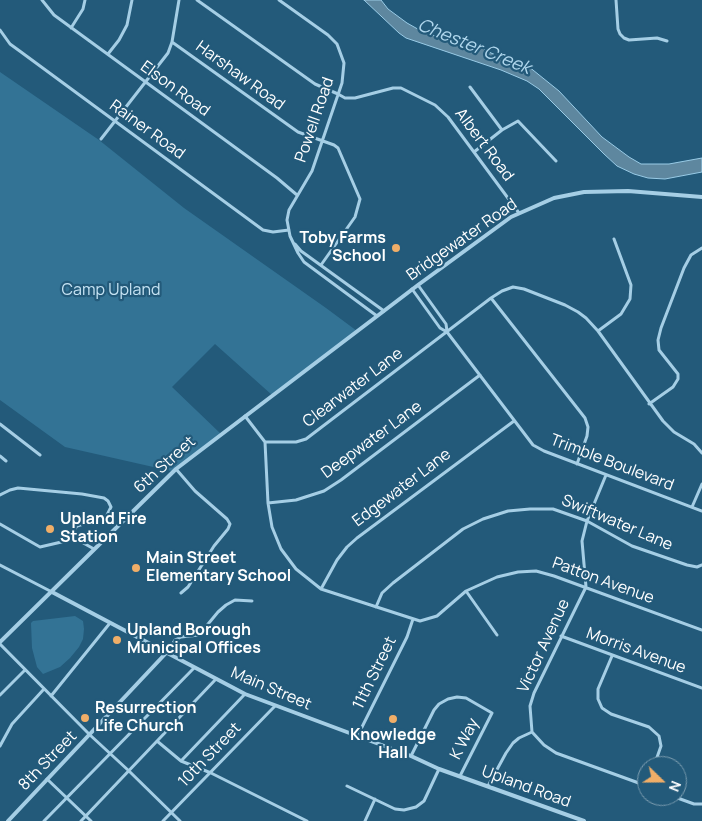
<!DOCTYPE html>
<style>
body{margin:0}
#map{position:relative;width:702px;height:821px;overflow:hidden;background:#235a7a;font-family:Manrope,sans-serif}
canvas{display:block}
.north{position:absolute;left:637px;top:756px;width:50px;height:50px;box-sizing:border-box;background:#235a7a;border:1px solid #7b9caf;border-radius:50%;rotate:112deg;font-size:14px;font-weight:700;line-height:20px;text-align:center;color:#fff}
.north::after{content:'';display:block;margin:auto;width:18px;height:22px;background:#f0ae68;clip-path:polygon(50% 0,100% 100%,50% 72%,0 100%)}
</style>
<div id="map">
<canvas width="702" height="821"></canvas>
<div class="north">N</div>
</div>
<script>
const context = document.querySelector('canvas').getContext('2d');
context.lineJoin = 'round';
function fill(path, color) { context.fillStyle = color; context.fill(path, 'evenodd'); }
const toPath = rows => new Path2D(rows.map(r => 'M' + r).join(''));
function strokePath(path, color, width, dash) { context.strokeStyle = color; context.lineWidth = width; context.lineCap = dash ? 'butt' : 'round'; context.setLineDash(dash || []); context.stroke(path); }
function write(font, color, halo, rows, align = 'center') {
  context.font = font + ' Manrope,sans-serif'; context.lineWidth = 4.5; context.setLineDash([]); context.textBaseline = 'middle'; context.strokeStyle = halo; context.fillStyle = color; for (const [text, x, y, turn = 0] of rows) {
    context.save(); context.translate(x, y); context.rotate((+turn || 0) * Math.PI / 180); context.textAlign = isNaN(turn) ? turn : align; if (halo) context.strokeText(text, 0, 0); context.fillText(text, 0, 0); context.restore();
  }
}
const green = toPath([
 [0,72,99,140,184,208,326,308,357,331,272,395,215,344,172,387,221,434,171,471,65,447,0,400],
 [75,616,83,621,84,629,83,639,79,647,70,658,60,667,43,674,37,667,32,648,31,623,33,621]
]);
const water = toPath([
 [364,0,381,0,388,9,407,23,423,32,439,37,459,39,477,45,491,53,515,63,520,67,525,68,528,66,559,91,602,137,629,157,641,164,669,164,702,158,702,172,665,179,648,178,634,174,617,166,604,154,539,89,527,81,501,70,406,38,399,33,364,0]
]);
const minor = toPath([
 [42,0,54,15,277,178,297,195],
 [197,0,315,84,338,94,345,98,355,98,393,88,401,88,435,105,448,117,519,213],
 [279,0,328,35,337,44,344,63,342,83,312,171,289,210,287,220,290,236,298,253,304,262,377,316],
 [616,0,618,29,620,34,624,38,629,40,657,38,667,41],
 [71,28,83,9,85,0],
 [0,30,10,44,21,52,263,230,273,232,289,230],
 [172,42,298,132,334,145,338,148,360,199,355,217,321,265],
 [108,54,119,40,127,25,132,0],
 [470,87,502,130],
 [101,139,168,53,172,42,179,0],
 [474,152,502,130,518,121,556,161],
 [295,244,301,251,384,311],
 [418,285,446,324,447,331],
 [412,289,440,328,447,332,533,445,544,451,702,511],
 [491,298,585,418,588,427,587,436,577,464],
 [598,331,621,314,630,299,631,285,614,239],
 [649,404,673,387,678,379,678,374,659,350,658,340,661,328,684,268,691,255,702,248],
 [245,416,265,442,268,503,272,527,281,549,296,569,321,589,420,621,437,616,466,591,497,577,518,572,536,571,554,576,702,630],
 [0,424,40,455],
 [265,442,296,442,306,439,491,298,502,291,513,287,524,289,565,305,578,312,586,318,598,331,663,421,674,432,694,444,702,453],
 [0,456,6,461],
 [176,469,195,491,227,519,230,524,228,529,214,546,188,587,181,593],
 [0,495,10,490,18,488,82,494,104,498,108,501,111,507,106,517,77,526,73,531,70,540],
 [268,503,296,500,324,491,341,480,480,375],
 [692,507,702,484],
 [0,524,40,547,70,540,78,540,94,549],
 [0,565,52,592],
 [321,589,337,560,347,547,357,538,514,421],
 [466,591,497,635],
 [376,607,382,593,393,583,463,529,483,519,508,511,530,509,553,509,587,521,632,546,687,565,697,567,702,565],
 [561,636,702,688],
 [0,644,90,735,129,771,180,821],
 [167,652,175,640,181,637,199,635,218,612,226,605,235,600,252,601],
 [612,656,598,689,598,699,602,708,611,714,649,727,659,736,661,746,654,766],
 [0,695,25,670],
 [51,696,110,623],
 [532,732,544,745,556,753,647,786],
 [357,737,407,637,413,619],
 [157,741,181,761,211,773,307,821],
 [0,746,12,724,44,689],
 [411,756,434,710,439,704,448,699,457,697,466,698,492,713,460,776],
 [181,761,245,694],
 [47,779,91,821],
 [347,786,395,809,404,810,416,807,424,801,439,769],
 [488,786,506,753,513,743,519,738,532,732,530,706,534,693,586,587,582,541,587,521,606,475],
 [672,796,694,804,702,804],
 [44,821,194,668],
 [81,821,216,679],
 [163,821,275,706],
 [365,821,375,799]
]);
const tertiary = toPath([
 [52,592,245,694,411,756,439,769,584,821],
 [0,642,176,469,418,285,511,217,554,198,584,192,628,191,702,197],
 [8,821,167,652]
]);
const markers = [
 [396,248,5,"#f0ae68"],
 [50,529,5,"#f0ae68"],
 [136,568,5,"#f0ae68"],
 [117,640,5,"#f0ae68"],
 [85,718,5,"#f0ae68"],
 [393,719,5,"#f0ae68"]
];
const streetNames = [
 ["Harshaw Road",240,76,36],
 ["Elson Road",175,89,36],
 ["Powell Road",315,120,-71],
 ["Rainer Road",147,130,36],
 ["Albert Road",484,145,53],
 ["Bridgewater Road",462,240,-35],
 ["Clearwater Lane",353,388,-37],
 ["Deepwater Lane",372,440,-36],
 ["Trimble Boulevard",612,463,21],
 ["6th Street",165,465,-42],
 ["Edgewater Lane",402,488,-37],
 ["Swiftwater Lane",617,523,23],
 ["Patton Avenue",603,581,20],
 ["Victor Avenue",544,646,-65],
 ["Morris Avenue",636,651,20],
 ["11th Street",375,673,-64],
 ["Main Street",271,689,23],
 ["K Way",465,739,-63],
 ["10th Street",210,755,-46],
 ["8th Street",48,761,-46],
 ["Upland Road",526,787,20]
];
const poiNames = [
 ["Toby Farms",386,239,"right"],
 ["School",386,257,"right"],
 ["Upland Fire",60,520],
 ["Station",60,538],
 ["Main Street",146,559],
 ["Elementary School",146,577],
 ["Upland Borough",127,631],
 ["Municipal Offices",127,649],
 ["Resurrection",95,709],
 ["Life Church",95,727],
 ["Knowledge",393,736,"center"],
 ["Hall",393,754,"center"]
];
const parkNames = [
 ["Camp Upland",111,291]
];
const waterNames = [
 ["Chester Creek",474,47,22]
];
fill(green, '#337395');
fill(water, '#5e879f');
strokePath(water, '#99cbe6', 1);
strokePath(minor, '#a5cee5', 3);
strokePath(tertiary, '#a5cee5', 4);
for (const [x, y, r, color] of markers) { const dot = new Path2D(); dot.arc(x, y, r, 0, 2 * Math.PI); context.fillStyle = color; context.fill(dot); strokePath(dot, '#235a7a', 2); }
write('16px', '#fff', '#235a7a', streetNames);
write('bold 16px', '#fff', '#235a7a', poiNames, 'left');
write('16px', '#c7e4f4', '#235a7a', parkNames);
write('italic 18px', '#b0d7ed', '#235a7a', waterNames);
</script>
